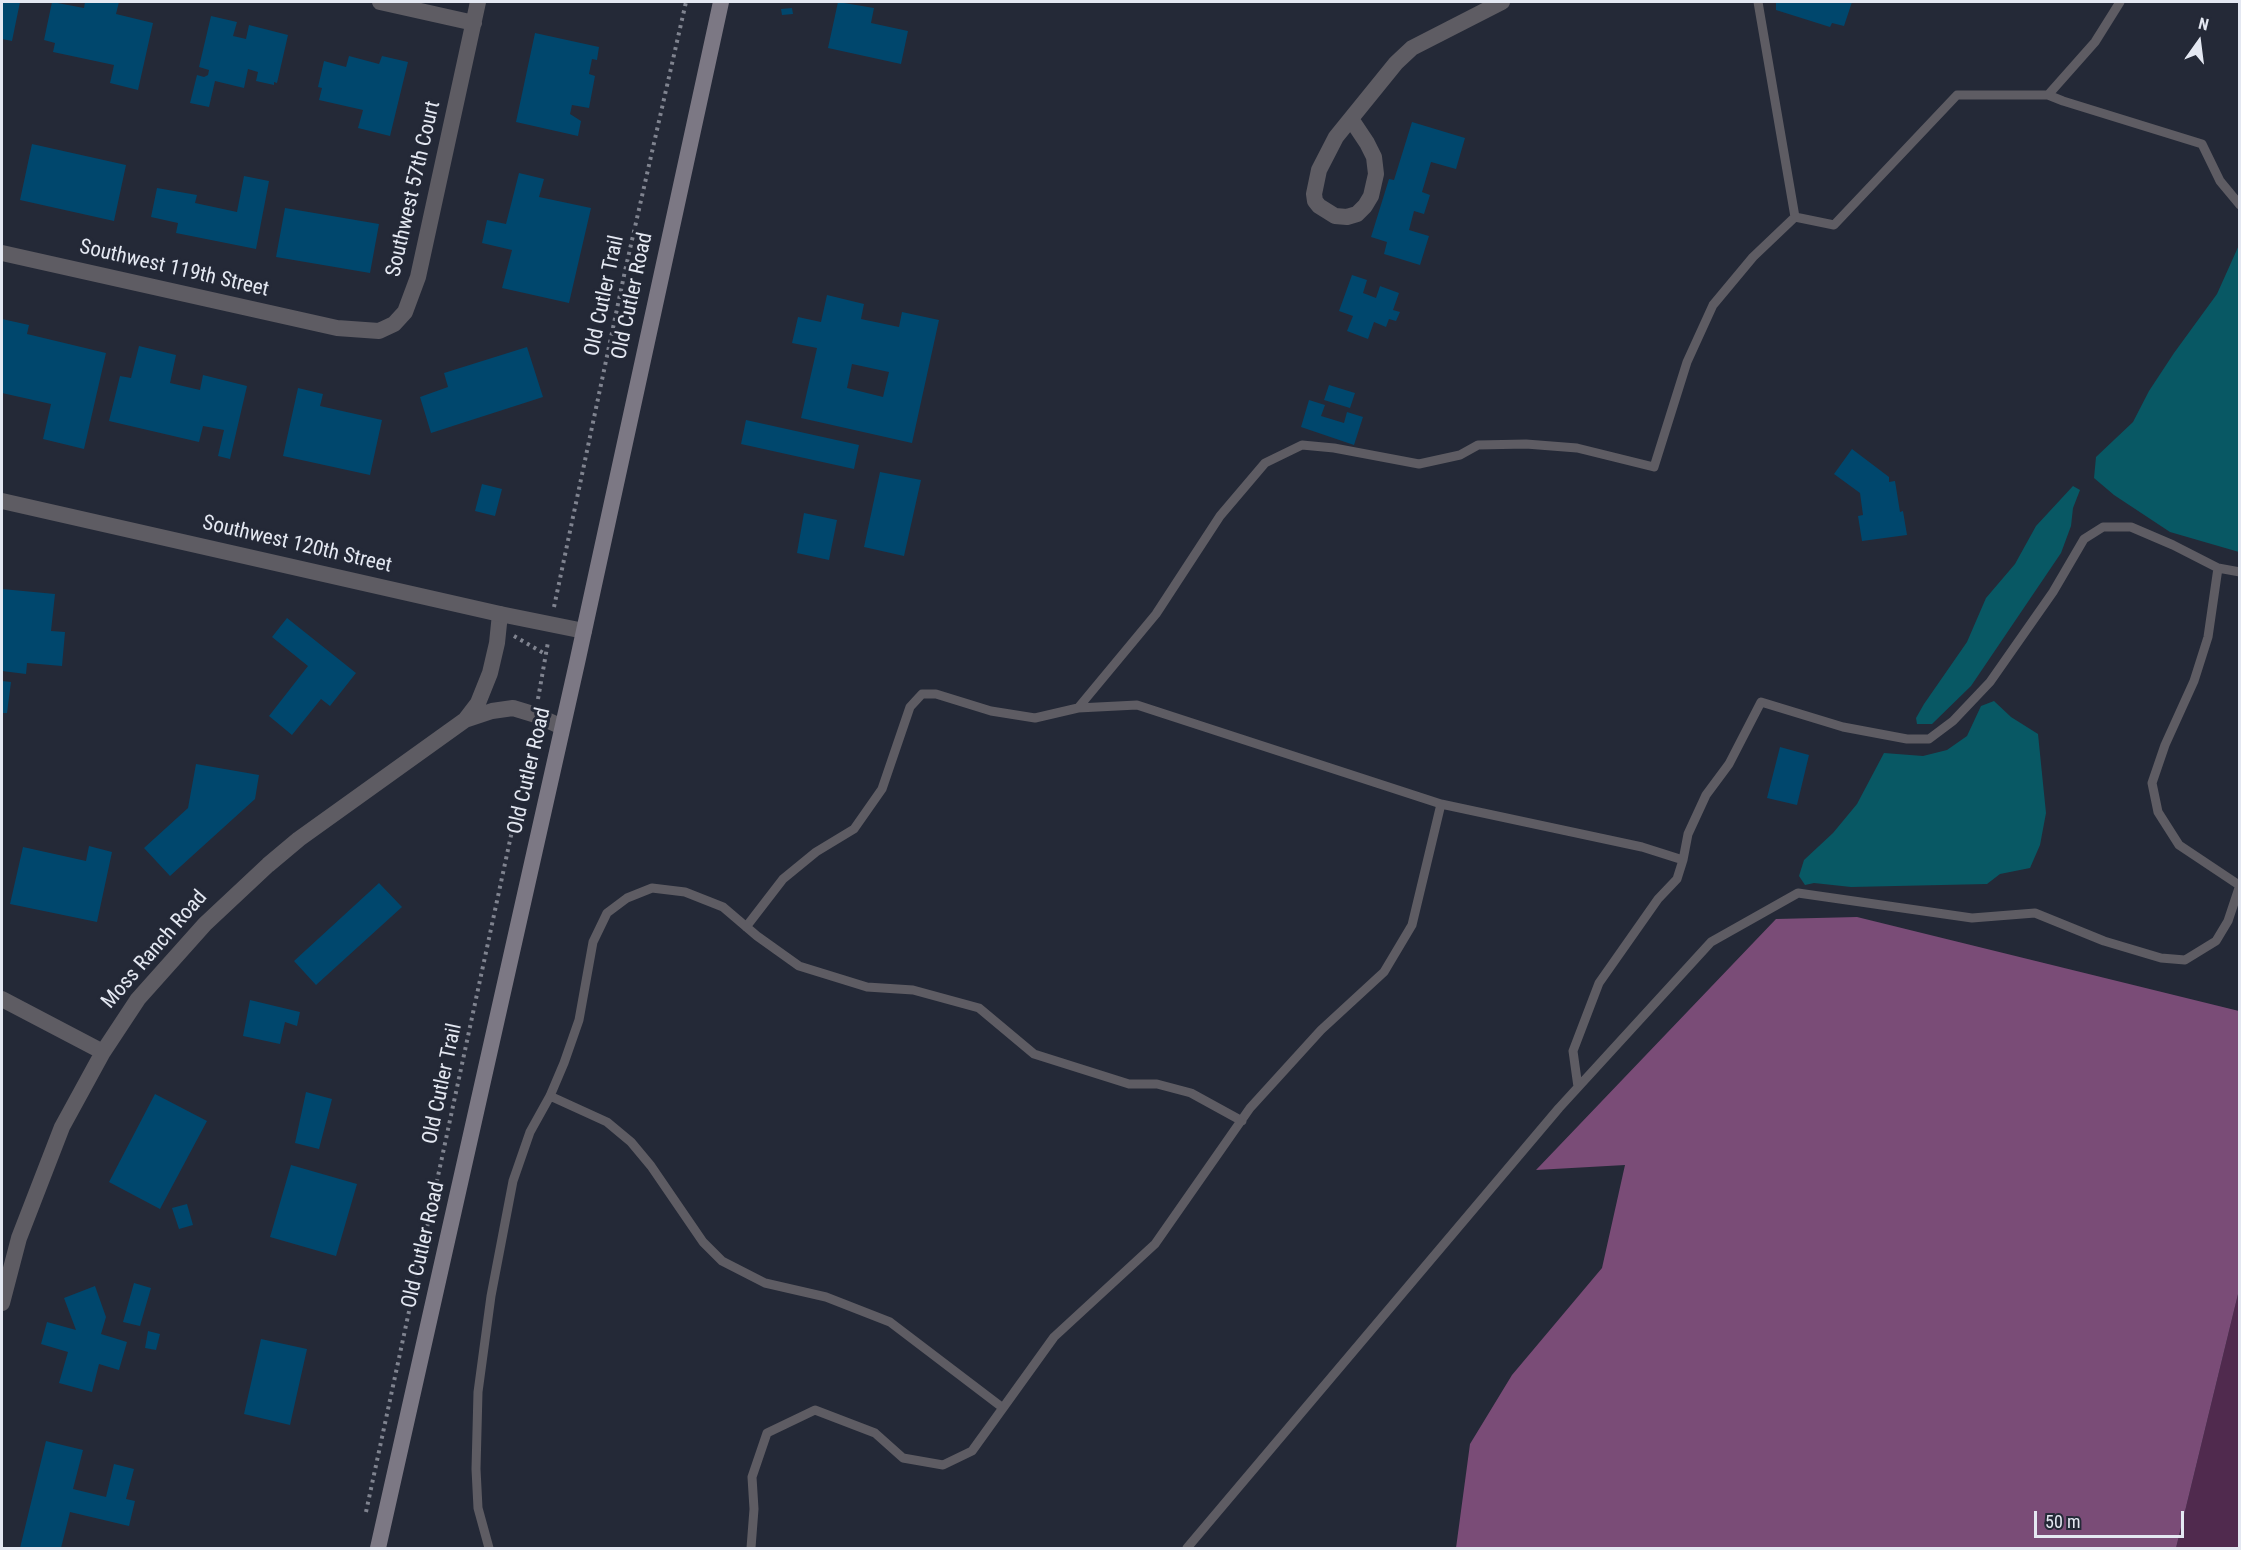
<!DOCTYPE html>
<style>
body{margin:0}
#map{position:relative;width:2241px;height:1550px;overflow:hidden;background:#242937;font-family:"Roboto Condensed",sans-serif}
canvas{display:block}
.frame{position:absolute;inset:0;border:3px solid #e4e8f2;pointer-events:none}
.north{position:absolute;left:2169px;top:12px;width:60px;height:60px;-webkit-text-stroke:4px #242937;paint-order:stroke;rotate:14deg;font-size:16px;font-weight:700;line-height:24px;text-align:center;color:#e4e8f2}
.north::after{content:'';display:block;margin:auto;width:21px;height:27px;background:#e4e8f2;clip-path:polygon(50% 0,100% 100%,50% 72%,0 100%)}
.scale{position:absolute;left:2034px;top:1511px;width:150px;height:27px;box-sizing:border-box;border:3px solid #e4e8f2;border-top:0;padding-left:8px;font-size:18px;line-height:21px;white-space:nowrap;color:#e4e8f2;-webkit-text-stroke:4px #242937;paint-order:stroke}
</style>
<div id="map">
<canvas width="2241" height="1550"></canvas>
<div class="frame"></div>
<div class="north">N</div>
<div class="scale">50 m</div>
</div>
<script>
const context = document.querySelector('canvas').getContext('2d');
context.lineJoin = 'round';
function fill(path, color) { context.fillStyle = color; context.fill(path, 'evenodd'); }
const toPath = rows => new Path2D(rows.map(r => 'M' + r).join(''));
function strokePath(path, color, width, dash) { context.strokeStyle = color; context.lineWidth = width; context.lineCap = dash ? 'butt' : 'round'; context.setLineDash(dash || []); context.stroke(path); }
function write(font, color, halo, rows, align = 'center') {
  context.font = font + ' "Roboto Condensed",sans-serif'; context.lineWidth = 6; context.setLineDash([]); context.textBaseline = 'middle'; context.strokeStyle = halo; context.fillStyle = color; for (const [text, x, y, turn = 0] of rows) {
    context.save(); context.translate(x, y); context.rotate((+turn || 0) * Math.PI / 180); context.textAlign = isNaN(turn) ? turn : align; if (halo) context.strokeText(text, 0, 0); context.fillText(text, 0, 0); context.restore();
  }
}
const green = toPath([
 [2239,1290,2239,1548,2176,1548]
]);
const forest = toPath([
 [1857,917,2239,1011,2239,1290,2176,1548,1456,1548,1470,1444,1512,1375,1602,1268,1625,1165,1536,1170,1776,919]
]);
const water = toPath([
 [2239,245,2239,552,2170,532,2114,495,2094,478,2096,457,2133,422,2149,391,2174,353,2217,294],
 [2073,486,2080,490,2073,508,2071,526,2061,553,1971,686,1932,724,1917,724,1916,718,1924,704,1967,642,1986,598,2015,564,2036,526],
 [1994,701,2011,717,2038,734,2046,813,2040,845,2030,868,2000,874,1987,884,1851,887,1814,883,1805,885,1799,876,1804,860,1833,833,1857,804,1884,753,1923,756,1947,750,1967,736,1981,706]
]);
const building = toPath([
 [2,2,20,2,12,41,2,39],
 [52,2,84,8,85,2,119,2,116,14,153,23,138,90,110,83,114,65,53,52,55,43,44,40],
 [838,2,874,8,871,23,908,31,901,64,828,48],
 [1776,2,1852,2,1844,26,1832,23,1830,27,1776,10],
 [792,8,793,14,782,15,781,9],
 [211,16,237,22,233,36,246,39,249,25,288,35,277,83,274,82,274,85,256,81,258,72,248,69,244,88,215,81,209,107,190,103,197,75,204,77,208,75,209,70,199,67],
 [535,33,599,47,597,60,592,59,589,74,595,76,589,108,572,105,570,114,581,121,578,136,516,122],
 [349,56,379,64,382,56,408,62,390,136,358,128,363,110,319,100,322,88,318,87,324,61,346,67],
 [1412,122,1465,138,1456,169,1431,162,1422,192,1430,195,1424,214,1414,211,1409,230,1429,236,1420,265,1384,254,1387,242,1371,237,1389,179,1394,180],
 [32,144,126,165,114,221,20,200],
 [519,173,544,179,539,197,591,208,569,303,502,288,512,250,482,243,487,220,506,224],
 [244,176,269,181,256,249,176,233,178,223,151,217,157,188,197,195,195,203,237,212],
 [285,208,379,224,370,273,276,257],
 [1352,275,1367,280,1363,293,1376,298,1380,286,1399,293,1393,310,1400,312,1396,321,1389,319,1386,327,1374,322,1368,339,1347,331,1353,316,1339,311],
 [827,295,864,304,861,319,899,327,902,312,939,320,912,443,801,418,817,348,792,343,798,317,821,322],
 [852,364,889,372,883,397,847,388],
 [2,319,29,325,27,334,106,353,84,449,43,439,51,404,2,393],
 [139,346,176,355,170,383,200,390,203,375,247,386,230,459,218,456,224,430,203,426,199,442,109,421,120,376,131,378],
 [527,347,543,397,431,433,420,397,448,387,444,373],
 [1329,385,1355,393,1350,408,1324,400],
 [298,388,323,394,320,406,382,420,370,475,283,456],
 [1309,400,1325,405,1321,416,1344,423,1347,412,1363,417,1354,445,1301,427],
 [746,420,859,445,854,469,741,444],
 [1852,449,1889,477,1889,482,1895,481,1900,512,1903,511,1907,535,1862,541,1858,516,1863,515,1860,493,1834,474],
 [880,472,921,480,904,556,864,547],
 [482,484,502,489,495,516,475,511],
 [804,513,837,520,829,560,797,553],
 [2,589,55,594,51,631,65,632,62,666,27,663,26,674,2,671],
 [287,618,356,673,330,706,321,699,292,735,269,716,308,666,272,637],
 [2,681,11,682,7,713,2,713],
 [1780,747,1809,755,1797,805,1767,798],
 [196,764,259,775,255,799,170,876,144,848,188,808],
 [89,846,112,852,97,922,10,904,23,847,86,861],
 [379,883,402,907,316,985,294,961],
 [250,1000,300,1012,297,1026,285,1022,280,1044,243,1036],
 [306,1092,332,1099,319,1149,295,1143],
 [155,1094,207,1121,160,1209,109,1182],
 [291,1165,357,1184,336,1256,270,1237],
 [187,1204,193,1225,179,1229,172,1208],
 [134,1283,151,1288,140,1326,123,1322],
 [95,1286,106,1317,101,1334,127,1342,119,1370,99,1364,92,1392,59,1383,68,1352,41,1344,47,1322,76,1330,64,1298],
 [148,1331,160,1334,156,1350,145,1348],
 [261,1339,307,1349,290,1425,244,1414],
 [46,1441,83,1450,73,1489,106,1497,114,1464,134,1469,126,1499,135,1501,129,1526,70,1512,61,1548,20,1548]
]);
const path = toPath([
 [554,607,625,271,686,2],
 [514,636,545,654],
 [538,699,548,642],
 [366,1512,533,733]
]);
const service = toPath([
 [1758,2,1795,217],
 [2048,95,2063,101,2202,144,2220,181,2240,205],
 [1795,217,1834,225,1957,95,2048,95,2095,42,2120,2],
 [2218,568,2208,637,2194,681,2165,745,2152,783,2158,812,2179,845,2239,885],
 [1078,708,1156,614,1220,516,1265,463,1302,445,1334,448,1419,464,1460,455,1478,445,1526,444,1577,448,1654,467,1687,362,1713,305,1753,257,1795,217],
 [1683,860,1688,834,1706,795,1729,764,1761,702,1843,727,1907,739,1929,739,1953,721,1990,682,2053,592,2084,539,2103,527,2131,527,2173,545,2218,568,2240,572],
 [746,927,783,879,816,852,854,829,882,789,910,707,922,694,936,694,991,711,1035,718,1078,708,1137,705,1441,804,1642,847,1683,860,1677,879,1658,899,1599,983,1573,1051,1578,1087],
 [550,1096,607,1122,631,1142,651,1166,703,1242,722,1261,765,1283,826,1297,890,1322,1003,1408],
 [489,1548,478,1508,476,1469,478,1392,491,1296,513,1181,530,1132,550,1096,564,1063,579,1020,593,942,607,913,627,898,652,888,685,892,723,907,757,936,799,966,867,987,913,990,979,1008,1034,1054,1129,1084,1157,1084,1191,1093,1242,1121],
 [751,1548,754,1509,752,1477,767,1433,815,1410,875,1433,903,1458,943,1465,972,1451,1054,1337,1155,1244,1250,1108,1321,1030,1384,972,1412,925,1441,804],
 [1187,1548,1559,1108,1711,942,1798,893,1972,918,2035,913,2104,941,2161,958,2185,960,2216,941,2228,921,2240,885]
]);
const minor = toPath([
 [380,2,474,23],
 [1351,119,1367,143,1374,157,1376,174,1371,196,1365,206,1357,214,1347,217,1335,216,1319,206,1315,201,1314,194,1319,170,1336,137,1396,63,1412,48,1502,2],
 [2,253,337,328,379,331,394,324,405,312,418,277,478,2],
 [465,720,492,711,513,708,536,715,562,727],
 [2,999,103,1052],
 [2,1303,19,1238,62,1127,103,1052,138,999,205,924,268,865,299,839,465,720,478,703,490,673,497,643,500,614]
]);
const tertiary = toPath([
 [2,501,500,614,584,631]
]);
const secondary = toPath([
 [378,1548,577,663,721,2]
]);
const streetNames = [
 ["Southwest 57th Court",414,189,-77],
 ["Southwest 119th Street",174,269,13],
 ["Old Cutler Trail",605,296,-78],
 ["Old Cutler Road",633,296,-78],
 ["Southwest 120th Street",297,545,13],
 ["Old Cutler Road",530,771,-77],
 ["Moss Ranch Road",155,950,-49],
 ["Old Cutler Trail",443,1084,-78],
 ["Old Cutler Road",424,1245,-77]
];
fill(green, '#502a4e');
fill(forest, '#7a4c77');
fill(water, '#085864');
fill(building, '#00476d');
strokePath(path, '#808490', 4, [3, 4.5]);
strokePath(service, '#5e5c63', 9);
strokePath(minor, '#5e5c63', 16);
strokePath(tertiary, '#5e5c63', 16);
strokePath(secondary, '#7c7884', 16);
write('21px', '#e4e8f2', '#242937', streetNames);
</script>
